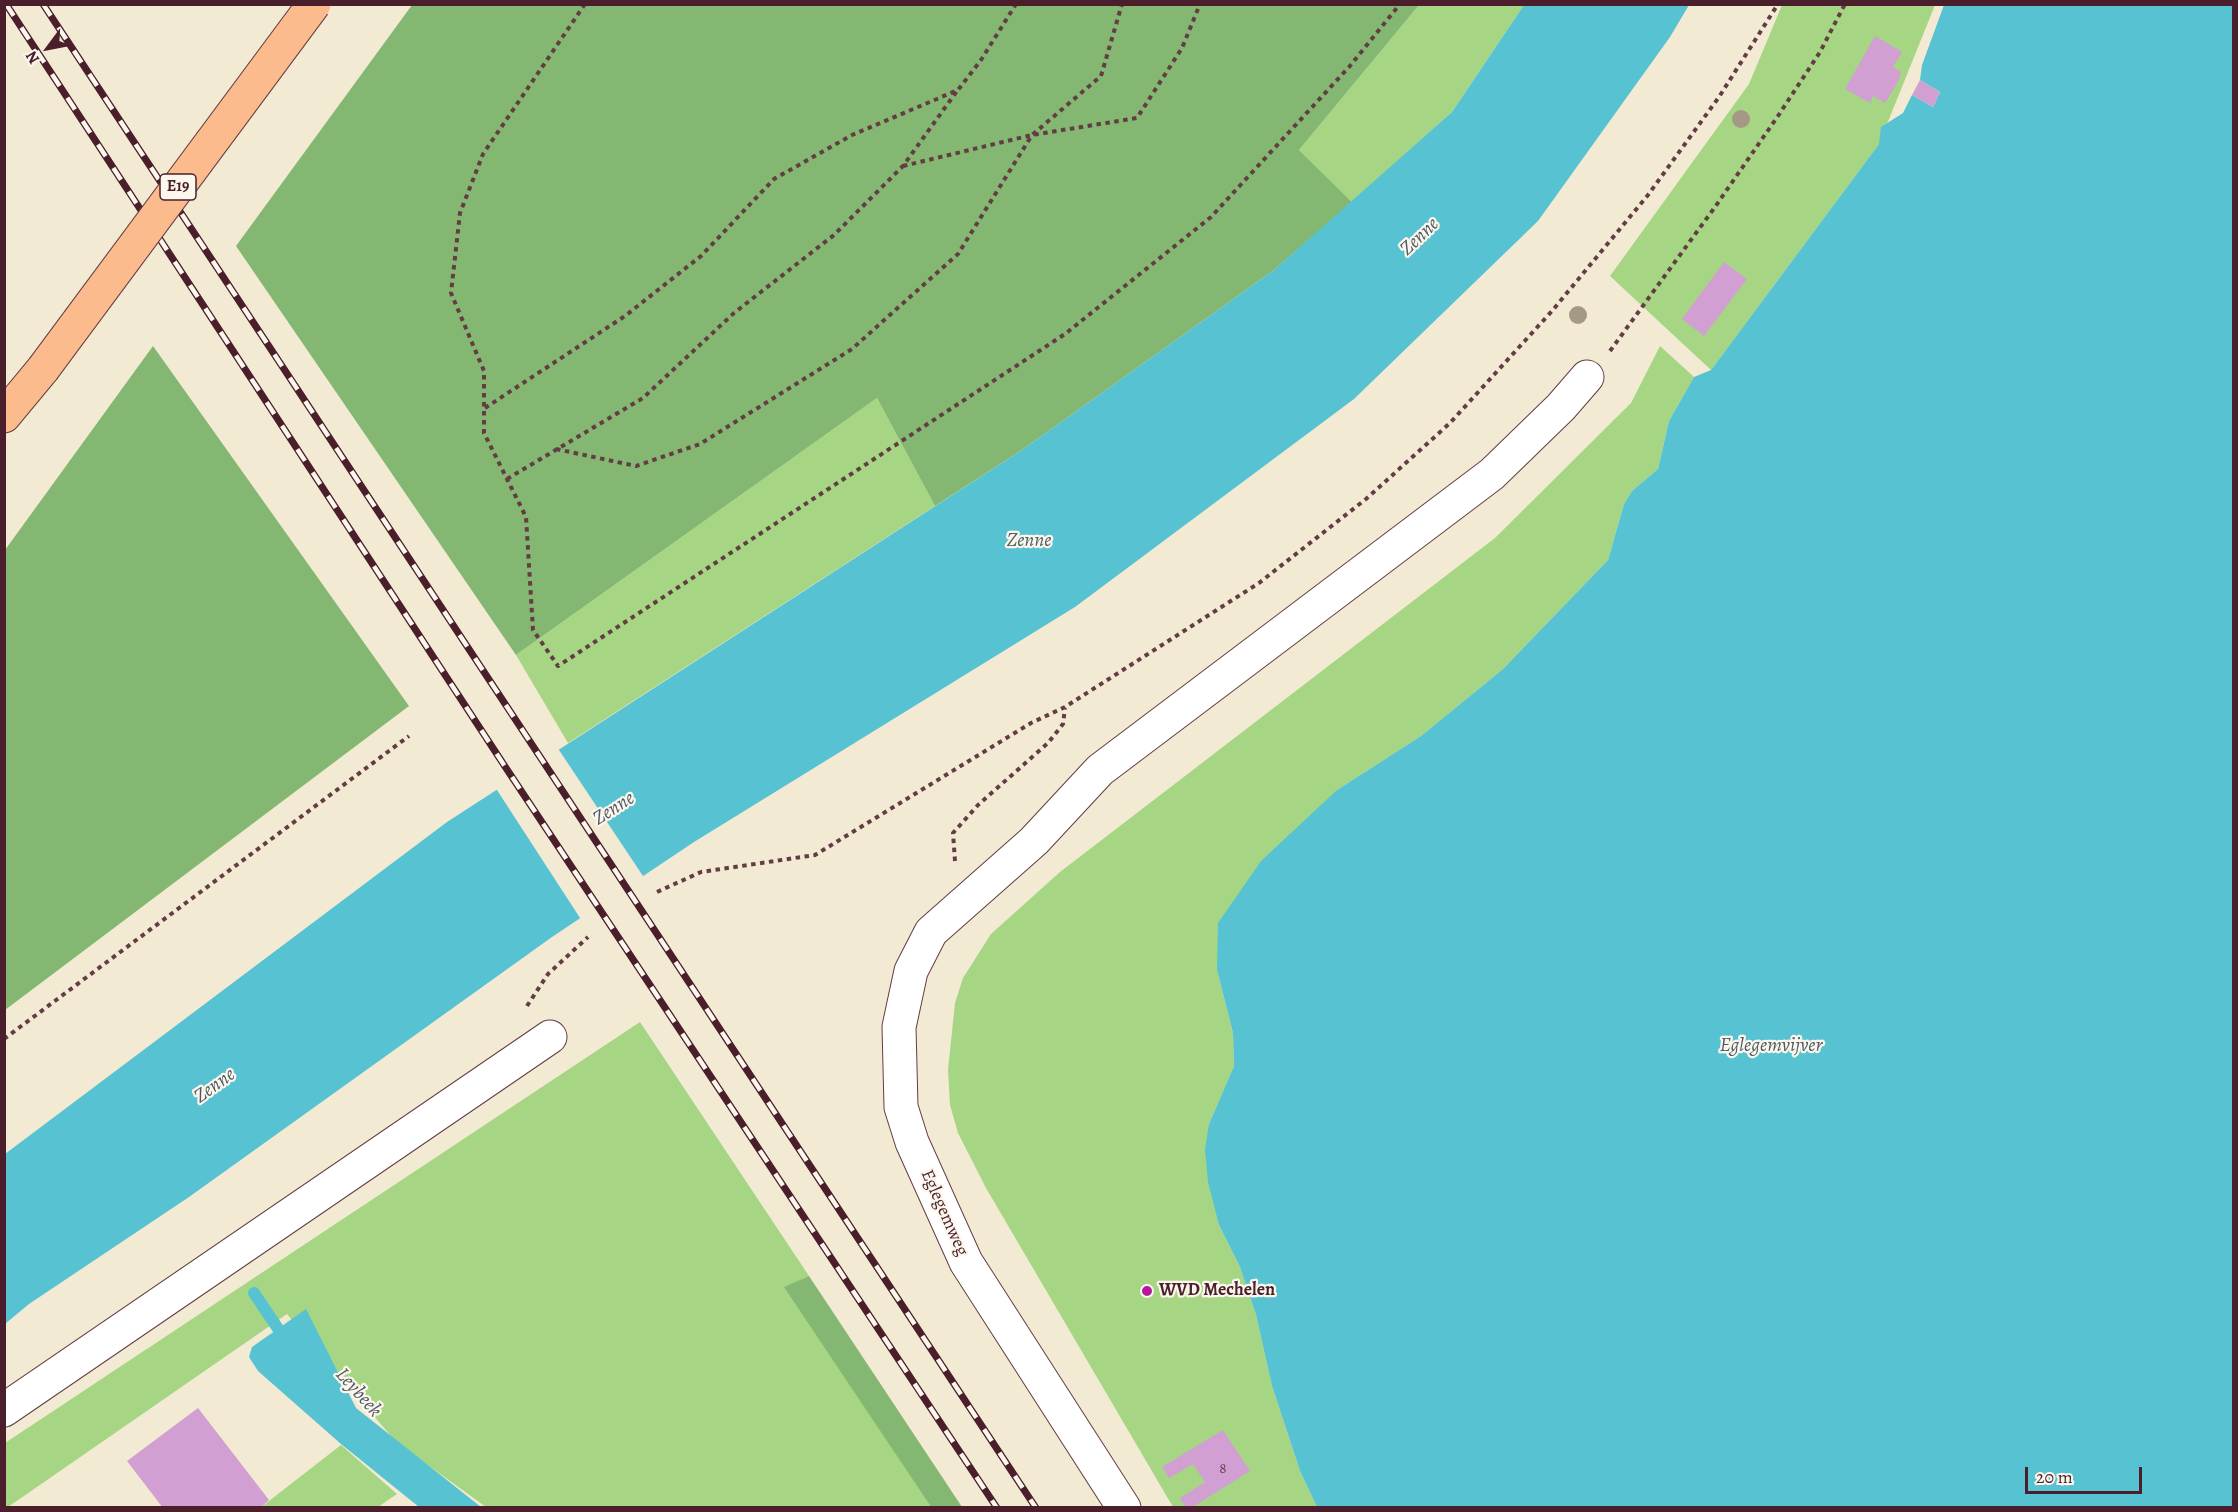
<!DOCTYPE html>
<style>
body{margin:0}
#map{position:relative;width:2238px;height:1512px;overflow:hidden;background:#f2ead2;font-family:Alegreya,serif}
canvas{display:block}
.frame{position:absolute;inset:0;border:6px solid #4a1f2b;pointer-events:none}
.north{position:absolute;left:18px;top:18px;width:60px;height:60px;-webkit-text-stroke:4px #fbf7ec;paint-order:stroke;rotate:238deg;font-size:16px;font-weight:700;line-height:24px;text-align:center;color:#4a1f2b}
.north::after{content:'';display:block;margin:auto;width:21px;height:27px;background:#4a1f2b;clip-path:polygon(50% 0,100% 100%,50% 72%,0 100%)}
.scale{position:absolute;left:2025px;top:1467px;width:117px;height:27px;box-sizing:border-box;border:3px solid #4a1f2b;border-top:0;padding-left:8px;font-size:18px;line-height:21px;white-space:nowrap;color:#4a1f2b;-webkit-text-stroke:4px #fbf7ec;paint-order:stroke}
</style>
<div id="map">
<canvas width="2238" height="1512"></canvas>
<div class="frame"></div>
<div class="north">N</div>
<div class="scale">20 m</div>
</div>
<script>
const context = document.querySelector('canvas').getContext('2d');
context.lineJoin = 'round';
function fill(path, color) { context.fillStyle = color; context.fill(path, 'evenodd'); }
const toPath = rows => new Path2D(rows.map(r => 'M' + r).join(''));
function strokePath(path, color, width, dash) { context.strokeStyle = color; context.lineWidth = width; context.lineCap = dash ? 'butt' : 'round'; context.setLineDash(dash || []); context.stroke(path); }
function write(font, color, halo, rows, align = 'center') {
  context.font = font + ' Alegreya,serif'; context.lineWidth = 4.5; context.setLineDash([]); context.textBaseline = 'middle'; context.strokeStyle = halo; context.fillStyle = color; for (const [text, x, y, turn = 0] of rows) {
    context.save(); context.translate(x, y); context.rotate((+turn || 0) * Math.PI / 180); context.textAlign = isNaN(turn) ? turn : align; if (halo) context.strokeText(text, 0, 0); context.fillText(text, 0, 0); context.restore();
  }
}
const green = toPath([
 [1419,5,1524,5,1452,112,1352,202,1299,150],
 [1782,5,1935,5,1879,144,1711,370,1610,276,1749,84],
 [1660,346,1694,377,1669,421,1658,469,1632,491,1624,504,1608,560,1503,669,1421,736,1337,790,1217,970,1233,1033,1234,1066,1209,1124,1219,1225,1240,1267,1256,1315,1272,1386,1300,1471,1317,1507,1173,1507,986,1188,958,1133,950,1105,948,1070,955,1003,963,978,991,934,1060,872,1495,538,1631,403],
 [877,398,935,506,568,743,516,655],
 [640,1022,809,1276,785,1287,931,1507,486,1507,396,1442,287,1314,8,1507,5,1508,5,1443],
 [341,1445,397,1494,378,1507,260,1508]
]);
const forest = toPath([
 [412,5,1419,5,1299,150,1352,202,1274,270,1022,450,935,506,877,398,516,655,236,246],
 [153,346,409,706,5,1010,5,550],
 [809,1276,962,1507,931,1507,784,1287]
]);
const water = toPath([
 [1524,5,1689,5,1670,37,1538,221,1354,399,1075,607,694,842,552,937,189,1197,29,1304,5,1324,5,1154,447,822,1022,450,1274,270,1452,112],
 [1944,5,2233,5,2233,1507,1317,1507,1300,1471,1272,1386,1256,1315,1240,1267,1219,1225,1208,1182,1205,1149,1209,1124,1234,1066,1233,1033,1217,970,1218,923,1261,861,1337,790,1421,736,1503,669,1608,560,1624,504,1632,491,1658,469,1669,421,1694,377,1711,370,1879,144,1881,127,1903,113,1912,95,1933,107,1940,92,1920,80,1922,65],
 [306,1309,356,1408,481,1507,419,1507,341,1444,258,1371,249,1357,252,1347]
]);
const pier = toPath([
 [557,747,645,879,582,921,495,787]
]);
const stream = toPath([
 [254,1293,287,1342]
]);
const building = toPath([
 [1875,36,1902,52,1893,67,1901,72,1898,82,1885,103,1873,96,1870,103,1845,89],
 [1920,80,1940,92,1933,107,1912,95],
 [1724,262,1747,279,1704,336,1682,319],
 [198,1408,269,1500,260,1508,163,1508,127,1461],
 [1223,1430,1250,1471,1191,1508,1186,1508,1180,1498,1205,1482,1193,1464,1169,1478,1162,1467]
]);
const path = toPath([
 [585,4,483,154,460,213,451,293,484,371,484,433,526,517,533,630,558,666,1065,334,1211,217,1349,67,1400,4],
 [903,166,1032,135,1137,118,1182,48,1200,4],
 [1610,351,1715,207,1778,116,1820,52,1845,4],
 [485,408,625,316,701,256,774,179,852,135,958,90,981,60,1016,4],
 [556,449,636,466,700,444,852,349,958,254,1032,135,1101,76,1122,4],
 [507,479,643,398,734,313,834,235,903,166,957,91],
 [955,861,953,833,978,805,1048,743,1063,724,1065,708],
 [657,892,701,872,815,855,1031,723,1065,707,1259,583,1366,499,1450,423,1552,311,1648,195,1719,97,1778,4],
 [527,1006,548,974,588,937],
 [4,1039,409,736]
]);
const minor = toPath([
 [4,1410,550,1037],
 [1124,1508,966,1262,912,1142,901,1107,899,1027,911,971,931,932,1034,841,1100,770,1492,474,1561,407,1587,377]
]);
const highway = toPath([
 [4,416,43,369]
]);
const rail = toPath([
 [6,4,506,768,997,1508],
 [43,4,1036,1508]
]);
const highwayBridge = toPath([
 [43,369,314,4]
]);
const trees = [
 [1741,119],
 [1578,315]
];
const markers = [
 [1147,1291,6,"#b5179e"]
];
const numberNames = [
 ["8",1223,1469]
];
const shields = [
 [178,187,36]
];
const shieldNames = [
 ["E19",178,187]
];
const streetNames = [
 ["Eglegemweg",944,1213,66]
];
const poiNames = [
 ["WVD Mechelen",1159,1291]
];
const waterNames = [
 ["Zenne",1420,237,-44],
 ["Zenne",1029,541],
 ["Zenne",614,809,-33],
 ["Eglegemvijver",1771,1046],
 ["Zenne",215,1086,-36],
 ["Leybeek",358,1393,48]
];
fill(green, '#a6d684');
fill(forest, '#84b772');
fill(water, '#57c2d2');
fill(pier, '#f2ead2');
strokePath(stream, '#57c2d2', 12);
fill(building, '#d19fd2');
strokePath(minor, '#633d44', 35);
strokePath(highway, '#633d44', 35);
strokePath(path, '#633d44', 4, [4.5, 4.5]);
strokePath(minor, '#fff', 33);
strokePath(highway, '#fbbb8d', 33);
strokePath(rail, '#4a1f2b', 7);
strokePath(rail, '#fbf7ec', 4.5, [14]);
strokePath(highwayBridge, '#633d44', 35, []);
strokePath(highwayBridge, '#fbbb8d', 33);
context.fillStyle = '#a59985';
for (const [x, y] of trees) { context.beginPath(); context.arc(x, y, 9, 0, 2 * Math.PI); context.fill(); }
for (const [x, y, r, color] of markers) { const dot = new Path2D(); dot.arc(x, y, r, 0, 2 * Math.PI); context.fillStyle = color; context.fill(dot); strokePath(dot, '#fbf7ec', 2); }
write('15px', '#6c3f55', null, numberNames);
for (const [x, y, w] of shields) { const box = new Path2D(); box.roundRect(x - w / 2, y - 13, w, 26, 4.5); context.fillStyle = '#fbf7ec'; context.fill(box); strokePath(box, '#4a1f2b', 1.5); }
write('bold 16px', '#4a1f2b', null, shieldNames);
write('18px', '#4a1f2b', '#fbf7ec', streetNames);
write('bold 18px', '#4a1f2b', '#fbf7ec', poiNames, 'left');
write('italic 20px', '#4f5865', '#fbf7ec', waterNames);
</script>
